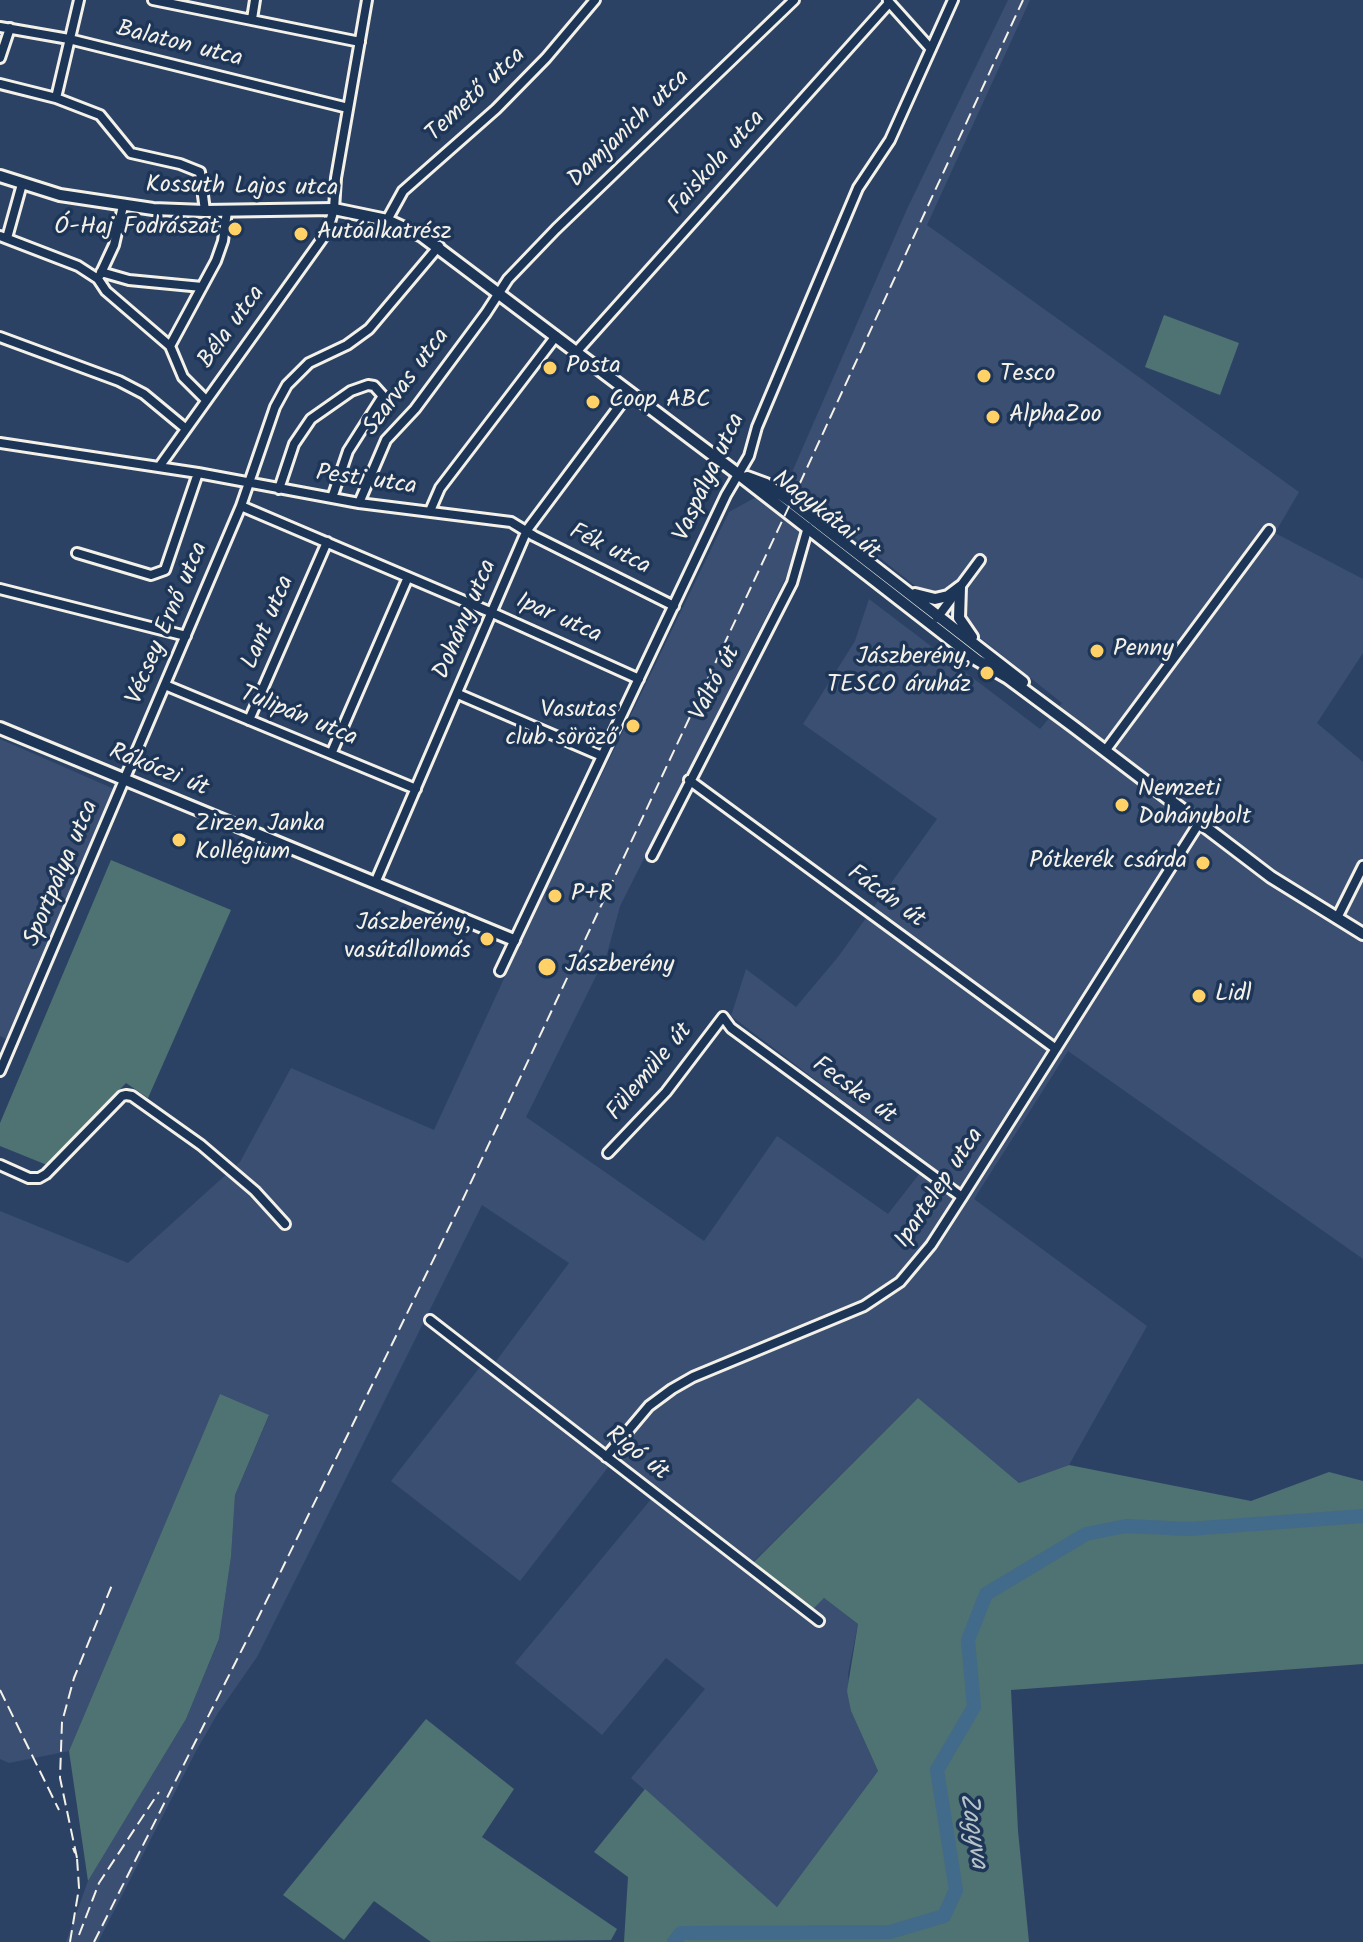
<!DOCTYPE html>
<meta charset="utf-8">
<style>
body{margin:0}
canvas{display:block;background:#2b4265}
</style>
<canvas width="1363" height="1942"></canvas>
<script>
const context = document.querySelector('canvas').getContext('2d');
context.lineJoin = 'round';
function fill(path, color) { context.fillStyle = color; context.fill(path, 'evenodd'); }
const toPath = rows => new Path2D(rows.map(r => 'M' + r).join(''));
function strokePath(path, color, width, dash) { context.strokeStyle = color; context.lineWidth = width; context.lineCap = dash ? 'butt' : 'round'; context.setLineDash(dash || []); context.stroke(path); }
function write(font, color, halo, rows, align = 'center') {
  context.font = font + ' Kalam,sans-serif'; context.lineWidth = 7; context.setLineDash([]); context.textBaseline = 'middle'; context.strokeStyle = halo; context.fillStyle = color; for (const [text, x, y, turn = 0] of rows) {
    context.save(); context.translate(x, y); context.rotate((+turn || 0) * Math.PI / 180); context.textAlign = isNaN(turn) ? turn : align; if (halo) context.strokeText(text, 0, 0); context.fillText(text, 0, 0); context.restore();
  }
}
const built = toPath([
 [1008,0,1030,0,927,225,1299,492,1275,533,1363,579,1363,653,1317,723,1363,762,1363,1259,1068,1051,974,1199,1147,1326,1069,1465,1019,1483,917,1399,752,1563,810,1611,824,1598,858,1624,848,1674,851,1711,878,1771,777,1907,631,1778,705,1689,666,1658,602,1735,515,1663,652,1498,609,1466,520,1581,391,1481,480,1367,488,1372,569,1263,482,1205,257,1657,218,1713,196,1751,98,1942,66,1942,88,1881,186,1719,219,1640,231,1557,235,1495,269,1416,220,1395,69,1751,9,1763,0,1759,0,1211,128,1263,240,1162,291,1068,434,1130,521,942,729,512,789,479,907,209],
 [820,510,1062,703,1040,729,869,599,855,641,803,724,937,819,838,957,796,1007,746,969,731,1016,927,1164,888,1214,777,1136,704,1241,526,1117,607,954,620,906],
 [0,739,114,789,8,1040,0,1036]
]);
const green = toPath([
 [1164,315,1239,343,1220,395,1145,367],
 [111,860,231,910,148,1098,126,1083,47,1165,0,1146,0,1123],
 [220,1394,269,1415,235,1495,231,1557,219,1639,186,1719,88,1881,69,1751],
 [918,1398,1019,1483,1069,1465,1251,1501,1329,1472,1363,1481,1363,1664,1011,1690,1018,1831,1029,1942,624,1942,628,1877,594,1852,645,1789,777,1907,878,1771,851,1711,847,1691,858,1624,824,1598,810,1612,752,1564],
 [426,1719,514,1789,482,1837,617,1929,611,1940,431,1942,374,1901,344,1940,283,1895]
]);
const river = toPath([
 [674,1942,681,1933,890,1932,944,1916,956,1890,937,1770,974,1707,968,1640,986,1594,1086,1534,1126,1526,1189,1529,1363,1516]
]);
const minor = toPath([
 [153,0,360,42],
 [888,1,931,49],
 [252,19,255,0],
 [0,27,69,39,348,108],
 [0,58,10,28],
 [0,84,56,98,100,115,131,153,180,164,200,172,205,211],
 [56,98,79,0],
 [387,220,403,191,496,109,546,58,595,0],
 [0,236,78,266,98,279,106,291,170,346,183,377,206,400],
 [7,238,22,184],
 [101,272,129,280,202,287],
 [100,275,114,245,123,206],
 [0,337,119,381,144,394,185,428],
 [170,346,216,261,223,241,227,211],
 [577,351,889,3],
 [0,443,198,473,359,503,511,522,534,536,674,606],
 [159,467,327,232,334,209,336,178,367,0],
 [279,489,294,444,311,419,351,391,368,385,374,386,383,396,348,451,332,498],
 [359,503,386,440,415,409,486,313,508,279,556,229,794,0],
 [241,506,497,615,639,679],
 [430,511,440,488,556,336],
 [77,553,151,575,165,570,198,473],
 [0,589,186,636],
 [937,618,980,560],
 [165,685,416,789],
 [458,694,602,756],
 [249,720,327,542],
 [1105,751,1269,530],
 [332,752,408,577],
 [689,780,1056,1049],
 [652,856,792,583,808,527],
 [375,883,527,530,630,392],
 [1337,918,1363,866],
 [500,971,726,495,749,456,757,427,858,188,890,140,953,0],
 [0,1071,241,506,275,407,287,385,309,363,347,345,369,329,439,246],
 [608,1153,666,1092,723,1017,731,1028,962,1197],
 [0,1165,29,1178,39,1178,46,1174,122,1096,126,1095,132,1096,201,1145,255,1191,285,1224],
 [430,1320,819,1621],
 [606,1457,649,1406,672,1389,693,1377,864,1306,900,1282,931,1245,962,1197,1199,823]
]);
const tertiary = toPath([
 [0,176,60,195,153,209,205,211,334,209,387,220,422,236,738,474,977,660,1008,678,1074,727,1271,877,1363,934],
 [747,477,766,484,791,502,1023,682],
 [960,587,959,618,972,637],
 [915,594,935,599,948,596,960,587],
 [0,728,514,940]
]);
const rail = toPath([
 [0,1690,59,1810],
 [77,1858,60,1778,62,1722,74,1678,112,1585],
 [79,1935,99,1883,159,1792],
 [70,1942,79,1888,77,1858,73,1848],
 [94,1942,259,1616,464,1197,800,483,1023,0]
]);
const markers = [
 [235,229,8,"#ffd166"],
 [301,234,8,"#ffd166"],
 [550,368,8,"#ffd166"],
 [984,376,8,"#ffd166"],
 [593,402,8,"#ffd166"],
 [993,417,8,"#ffd166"],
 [1097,651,8,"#ffd166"],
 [987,673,8,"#ffd166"],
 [633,726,8,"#ffd166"],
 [1122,805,8,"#ffd166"],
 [179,840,8,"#ffd166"],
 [1203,863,8,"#ffd166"],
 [555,896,8,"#ffd166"],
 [487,939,8,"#ffd166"],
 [547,967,10,"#ffd166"],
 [1199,996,8,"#ffd166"]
];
const streetNames = [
 ["Balaton utca",179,46,14],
 ["Temető utca",477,96,-43],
 ["Damjanich utca",630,130,-44],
 ["Faiskola utca",718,164,-48],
 ["Kossuth Lajos utca",242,189,1],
 ["Béla utca",233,328,-54],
 ["Szarvas utca",408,383,-53],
 ["Vaspálya utca",711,478,-65],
 ["Pesti utca",366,482,8],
 ["Nagykátai út",825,517,38],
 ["Fék utca",609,551,26],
 ["Dohány utca",467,620,-67],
 ["Ipar utca",558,620,24],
 ["Lant utca",270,623,-67],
 ["Vécsey Ernő utca",169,624,-67],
 ["Váltó út",717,684,-62],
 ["Tulipán utca",298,718,22],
 ["Rákóczi út",158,772,22],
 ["Sportpálya utca",63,874,-67],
 ["Fácán út",885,898,36],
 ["Fülemüle út",651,1073,-50],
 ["Fecske út",853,1092,36],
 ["Ipartelep utca",941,1189,-56],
 ["Rigó út",636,1455,38]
];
const poiNames = [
 ["Ó-Haj Fodrászat",219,229,"right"],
 ["Autóalkatrész",317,234],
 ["Posta",566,368],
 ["Tesco",1000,376],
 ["Coop ABC",609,402],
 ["AlphaZoo",1009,417],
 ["Penny",1113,651],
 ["Jászberény,",971,659,"right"],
 ["TESCO áruház",971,687,"right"],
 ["Vasutas",617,712,"right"],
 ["club söröző",617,740,"right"],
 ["Nemzeti",1138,791],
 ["Dohánybolt",1138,819],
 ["Zirzen Janka",195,826],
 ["Kollégium",195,854],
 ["Pótkerék csárda",1187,863,"right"],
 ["P+R",571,896],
 ["Jászberény,",471,925,"right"],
 ["vasútállomás",471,953,"right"],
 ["Jászberény",565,967],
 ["Lidl",1215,996]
];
const waterNames = [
 ["Zagyva",971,1831,81]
];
fill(built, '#3a4f72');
fill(green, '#4f7272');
strokePath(river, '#426a8a', 14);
strokePath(minor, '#f4f1e8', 14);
strokePath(tertiary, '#f4f1e8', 16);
strokePath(minor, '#1d3557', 8);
strokePath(tertiary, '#1d3557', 10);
strokePath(rail, '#f4f1e8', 2, [12, 6]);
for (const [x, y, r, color] of markers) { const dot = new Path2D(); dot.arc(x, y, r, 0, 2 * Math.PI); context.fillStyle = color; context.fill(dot); strokePath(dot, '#1d3557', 3); }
write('24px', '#f4f1e8', '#1d3557', streetNames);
write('24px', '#f4f1e8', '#1d3557', poiNames, 'left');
write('italic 26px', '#b6c2c7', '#1d3557', waterNames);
</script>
